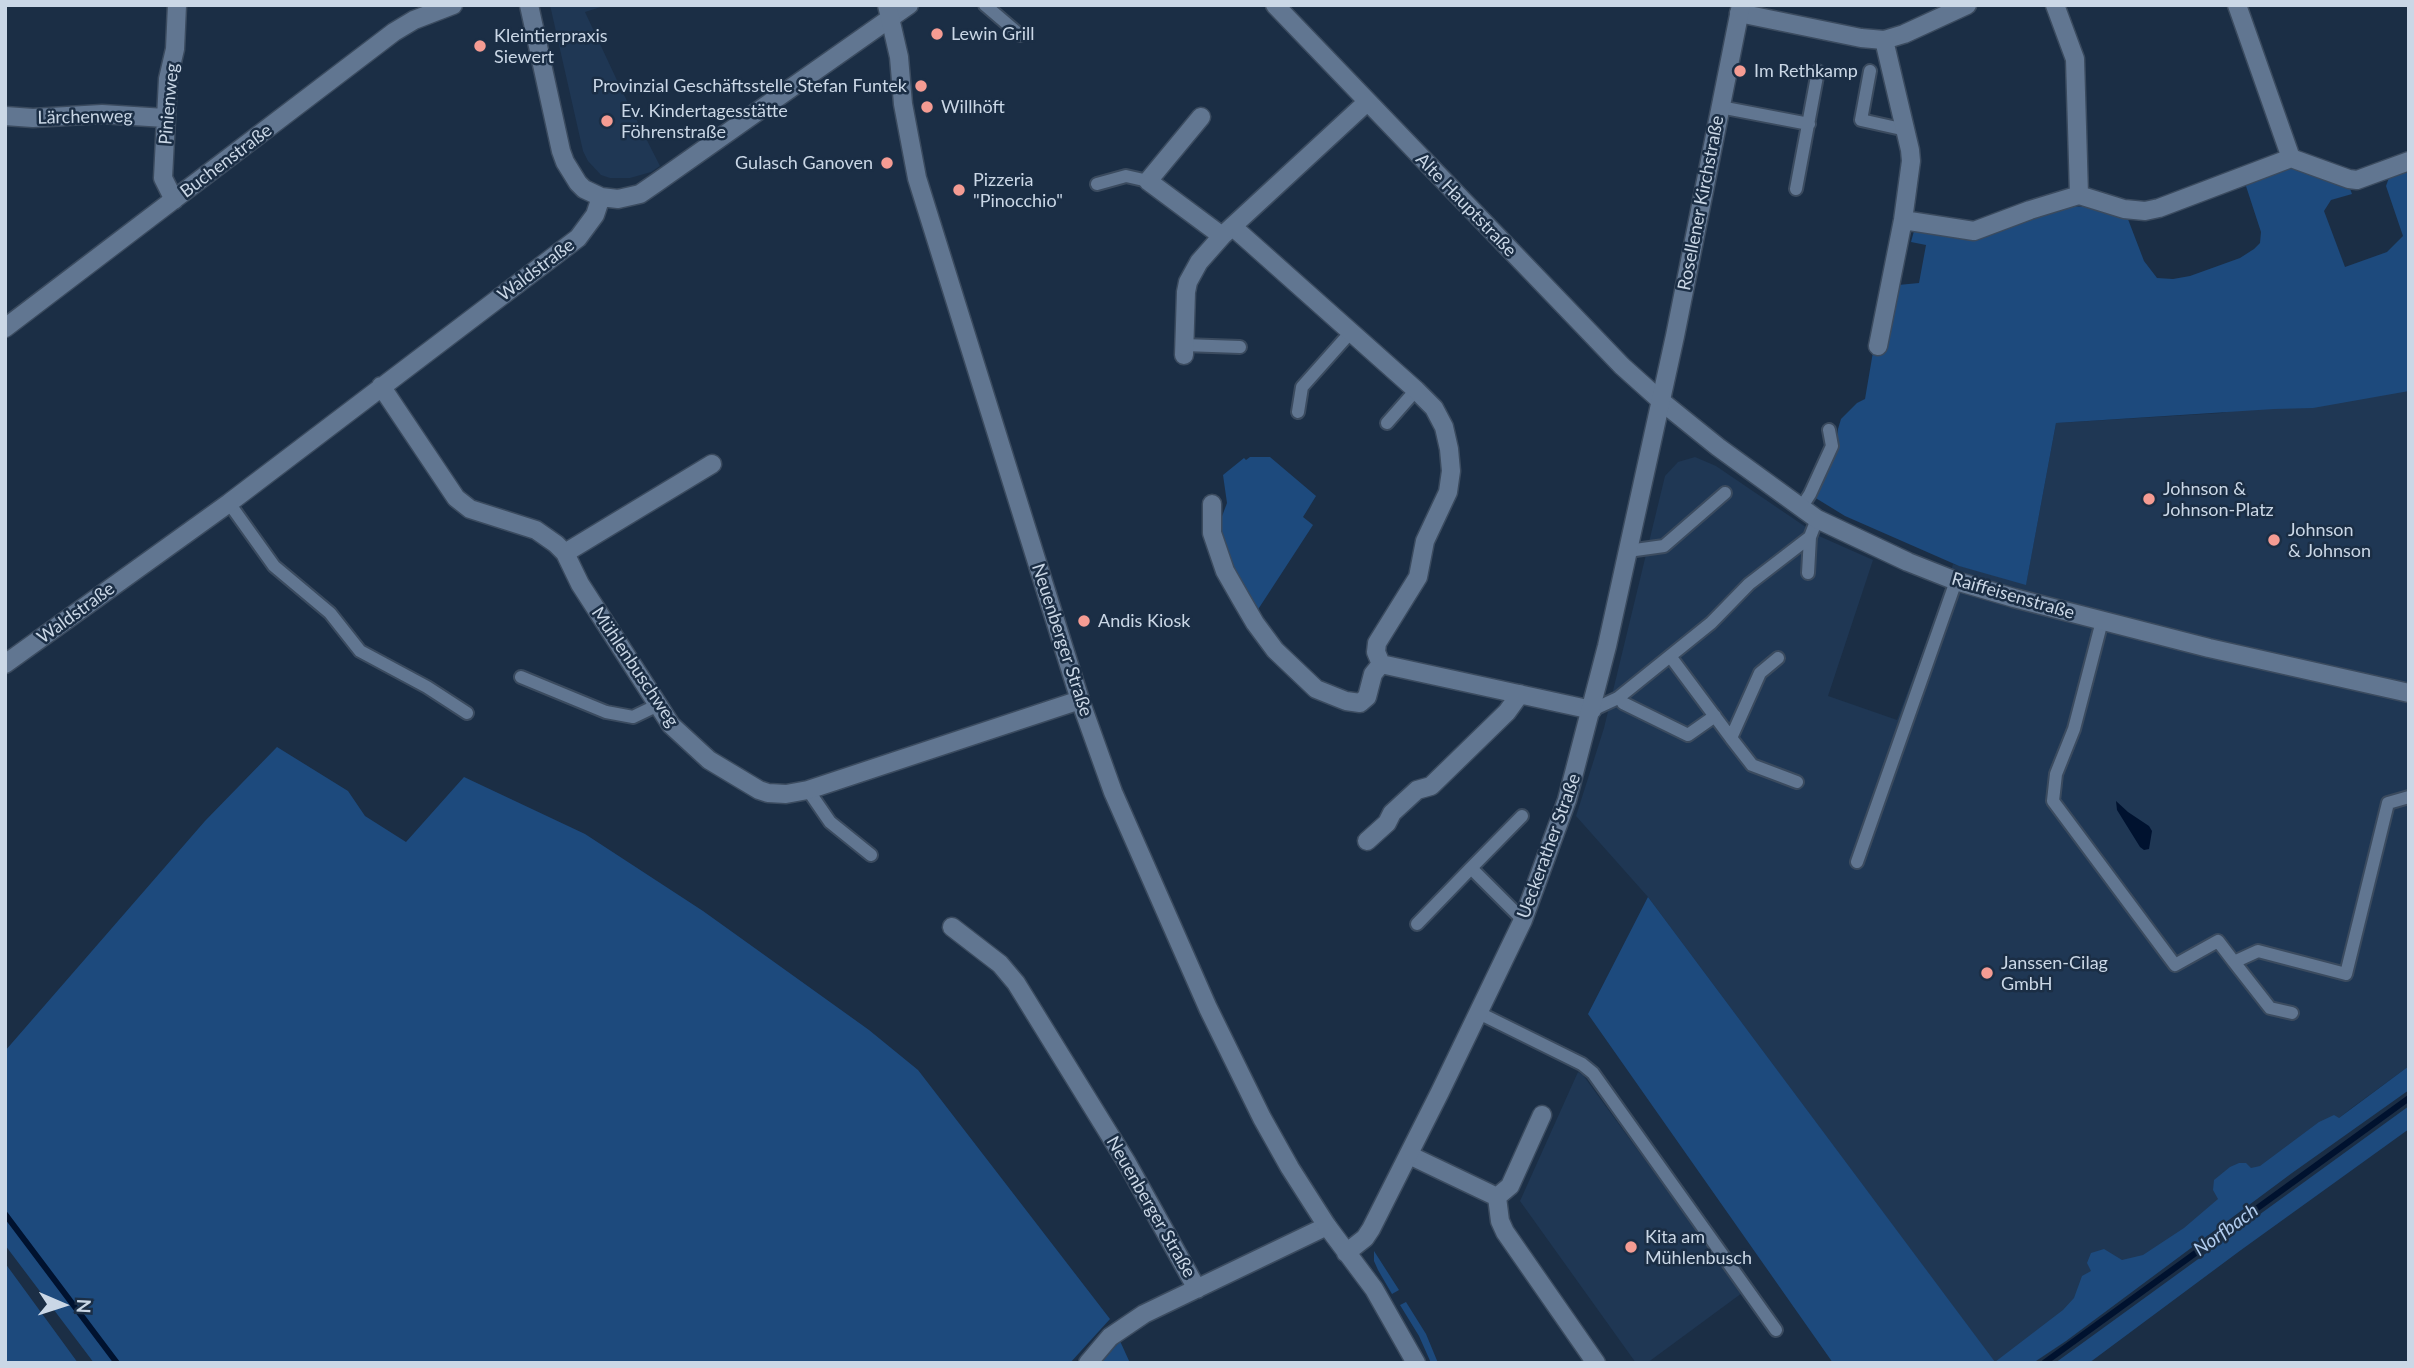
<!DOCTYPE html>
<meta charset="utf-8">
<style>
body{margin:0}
#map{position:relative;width:2414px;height:1368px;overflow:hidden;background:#1b2e45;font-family:Lato,sans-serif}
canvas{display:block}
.frame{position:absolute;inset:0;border:7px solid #cad7e6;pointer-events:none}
.north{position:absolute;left:28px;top:1270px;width:70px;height:70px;-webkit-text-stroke:5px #1b2e45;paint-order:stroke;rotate:93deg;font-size:19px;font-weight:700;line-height:28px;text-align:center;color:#cad7e6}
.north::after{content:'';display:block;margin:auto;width:24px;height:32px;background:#cad7e6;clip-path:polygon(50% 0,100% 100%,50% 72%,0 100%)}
</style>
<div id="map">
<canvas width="2414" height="1368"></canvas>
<div class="frame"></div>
<div class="north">N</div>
</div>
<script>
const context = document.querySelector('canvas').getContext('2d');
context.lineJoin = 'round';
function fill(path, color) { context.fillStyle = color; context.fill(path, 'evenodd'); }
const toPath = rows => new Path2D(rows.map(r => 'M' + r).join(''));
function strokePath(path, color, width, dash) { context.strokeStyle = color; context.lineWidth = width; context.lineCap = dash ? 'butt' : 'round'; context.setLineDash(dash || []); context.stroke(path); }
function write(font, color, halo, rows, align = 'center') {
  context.font = font + ' Lato,sans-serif'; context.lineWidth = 5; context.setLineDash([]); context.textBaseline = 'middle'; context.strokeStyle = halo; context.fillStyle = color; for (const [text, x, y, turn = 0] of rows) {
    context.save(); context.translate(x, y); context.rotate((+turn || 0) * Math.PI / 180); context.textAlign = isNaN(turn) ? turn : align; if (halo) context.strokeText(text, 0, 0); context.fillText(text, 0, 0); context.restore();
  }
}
const built = toPath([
 [550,5,607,5,585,12,622,91,660,166,651,172,630,178,610,178,601,175,588,161,583,151],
 [2409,367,2409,1066,2353,1107,2029,1363,1995,1363,1648,897,1576,816,1604,728,1665,476,1678,462,1695,457,1716,466,1819,536,1873,560,1828,696,1897,720,1942,601,1953,564,2026,584,2056,423,2222,413],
 [1578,1072,1583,1075,1742,1293,1647,1363,1636,1363,1520,1201]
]);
const green = toPath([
 [2409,166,2409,391,2313,408,2274,409,2056,423,2026,585,1959,566,1845,516,1814,497,1837,449,1838,429,1841,419,1857,403,1865,399,1873,352,1898,285,1919,283,1926,245,1911,242,1914,231,1927,231,2068,206,2092,207,2126,214,2144,261,2157,278,2173,279,2190,276,2240,258,2254,249,2260,243,2261,232,2245,183,2286,167,2303,167,2349,186,2352,194,2331,200,2324,211,2345,267,2387,252,2403,236,2386,186,2391,172],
 [1250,457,1270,457,1316,496,1303,517,1313,525,1257,611,1232,567,1218,527,1227,503,1223,475,1244,458,1246,460],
 [277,747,348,791,365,816,406,842,464,777,585,834,703,911,869,1030,918,1070,1110,1319,1070,1363,94,1363,5,1245,5,1051,205,821],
 [1648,897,1995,1362,2063,1310,2074,1298,2082,1276,2091,1271,2087,1263,2091,1253,2104,1249,2122,1260,2143,1255,2184,1228,2218,1199,2213,1190,2214,1180,2230,1167,2239,1163,2246,1163,2251,1168,2260,1166,2319,1122,2334,1115,2339,1118,2409,1066,2409,1090,2292,1173,2066,1341,2033,1363,1833,1363,1588,1014],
 [2409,1106,2409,1129,2241,1250,2089,1363,2055,1363],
 [1374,1251,1399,1290,1392,1294,1378,1270,1374,1261],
 [5,1263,78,1363,5,1363],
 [1406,1302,1426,1334,1438,1363,1431,1363,1419,1336,1400,1305],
 [1120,1341,1130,1363,1101,1363]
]);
const water = toPath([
 [2116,801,2128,812,2149,826,2152,831,2149,849,2144,850,2140,847,2117,810]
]);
const stream = toPath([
 [5,1214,117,1363],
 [2044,1363,2409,1098]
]);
const service = toPath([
 [985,5,1020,35],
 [1870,71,1861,120,1906,130],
 [1720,107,1809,124],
 [1097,184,1126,176,1148,181],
 [1796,189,1818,71],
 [1184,345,1240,347],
 [1298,412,1302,387,1350,333],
 [1387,423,1416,390],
 [229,503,274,566,330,613,360,651,427,687,467,713],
 [1801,508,1810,494,1832,446,1829,430],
 [1628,551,1664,546,1725,493],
 [1808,573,1810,537,1817,519],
 [2102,621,2074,729,2056,774,2053,801,2175,965,2218,941,2234,962,2258,951,2346,974,2388,803,2409,797],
 [1670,656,1731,738,1760,673,1778,658],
 [521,677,606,712,633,717,658,705],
 [1623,703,1688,735,1715,716],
 [1592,710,1618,698,1711,623,1749,584,1810,537],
 [1731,738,1752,765,1797,782],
 [808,790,830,822,871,855],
 [1522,816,1471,868,1523,920],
 [1857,862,1956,581],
 [1417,924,1471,868],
 [2234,962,2270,1008,2292,1013],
 [1479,1013,1582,1064,1593,1073,1776,1330]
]);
const minor = toPath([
 [529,5,561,151,565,162,578,183,584,189,601,197,618,199,640,194,656,183,909,5],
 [1275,5,1622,366,1661,401,1718,447,1817,519,1908,562,1956,581,2014,598,2209,648,2409,693],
 [2055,5,2075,59,2079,195],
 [2237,5,2291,158],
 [1739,13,1861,38,1884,40,1904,34,1967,5],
 [5,116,33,118,102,114,165,118],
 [1201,117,1148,181,1222,236],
 [174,200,163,178,168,79,175,49,177,5],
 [1903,220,1974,231,2030,210,2079,195,2124,209,2145,211,2159,208,2291,158,2349,179,2357,180,2409,161],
 [1233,227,1416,390,1434,408,1444,427,1449,449,1451,471,1448,492,1425,541,1418,577,1377,643,1376,652,1381,664],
 [5,328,394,32,414,20,453,5],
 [1878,346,1903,220,1911,161,1910,150,1884,40],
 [1184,355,1186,292,1188,282,1199,262,1222,236,1367,102],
 [381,386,456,498,470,509,536,530,556,544,565,553,580,584,671,725,709,760,759,790,768,793,786,794,808,790,1080,700],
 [1212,504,1212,533,1225,571,1241,599,1255,623,1275,650,1316,689,1346,701,1360,703,1367,697,1373,674,1381,664,1592,710],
 [565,553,712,464],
 [5,664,229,503,578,238,595,215,601,197],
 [1367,841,1387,823,1392,813,1417,790,1431,786,1507,712,1520,694],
 [952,927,1000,964,1016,983,1127,1163,1197,1289],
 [1409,1155,1497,1197],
 [1497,1197,1500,1221,1505,1232,1596,1363],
 [1497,1197,1510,1186,1542,1115],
 [1088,1363,1110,1337,1144,1314,1327,1226]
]);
const tertiary = toPath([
 [887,5,899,57,903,104,917,178,1080,700,1113,792,1208,1008,1262,1118,1290,1168,1327,1226,1374,1289,1416,1363],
 [1346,1253,1365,1238,1371,1229,1440,1092,1523,920,1567,800,1607,646,1675,336,1741,5]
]);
const markers = [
 [937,34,7,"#f59c93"],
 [480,46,7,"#f59c93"],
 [1740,71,7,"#f59c93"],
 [921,86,7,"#f59c93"],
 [927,107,7,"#f59c93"],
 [607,121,7,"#f59c93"],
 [887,163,7,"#f59c93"],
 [959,190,7,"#f59c93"],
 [2149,499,7,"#f59c93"],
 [2274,540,7,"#f59c93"],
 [1084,621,7,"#f59c93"],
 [1987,973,7,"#f59c93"],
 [1631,1247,7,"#f59c93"]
];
const poiNames = [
 ["Lewin Grill",951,34],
 ["Kleintierpraxis",494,36],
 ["Siewert",494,57],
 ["Im Rethkamp",1754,71],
 ["Provinzial Geschäftsstelle Stefan Funtek",907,86,"right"],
 ["Willhöft",941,107],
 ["Ev. Kindertagesstätte",621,111],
 ["Föhrenstraße",621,132],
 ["Gulasch Ganoven",873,163,"right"],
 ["Pizzeria",973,180],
 ["\"Pinocchio\"",973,201],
 ["Johnson &",2163,489],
 ["Johnson-Platz",2163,510],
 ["Johnson",2288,530],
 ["& Johnson",2288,551],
 ["Andis Kiosk",1098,621],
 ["Janssen-Cilag",2001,963],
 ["GmbH",2001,984],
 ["Kita am",1645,1237],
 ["Mühlenbusch",1645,1258]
];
const streetNames = [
 ["Pinienweg",169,104,-85],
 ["Lärchenweg",85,117,-1],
 ["Buchenstraße",226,161,-37],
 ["Rosellener Kirchstraße",1701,203,-79],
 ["Alte Hauptstraße",1466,205,46],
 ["Waldstraße",536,270,-37],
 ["Raiffeisenstraße",2013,596,16],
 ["Waldstraße",76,613,-36],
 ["Neuenberger Straße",1062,640,72],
 ["Mühlenbuschweg",635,667,56],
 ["Ueckerather Straße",1549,846,-70],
 ["Neuenberger Straße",1151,1207,60]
];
const waterNames = [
 ["Norfbach",2226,1230,-36]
];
fill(built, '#1f3754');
fill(green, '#1d4a7d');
fill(water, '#00122f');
strokePath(stream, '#00122f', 6);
strokePath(service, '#3b4b5f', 16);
strokePath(minor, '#3b4b5f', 21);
strokePath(tertiary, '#3b4b5f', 21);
strokePath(service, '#617691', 12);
strokePath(minor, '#617691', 18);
strokePath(tertiary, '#617691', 18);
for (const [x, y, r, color] of markers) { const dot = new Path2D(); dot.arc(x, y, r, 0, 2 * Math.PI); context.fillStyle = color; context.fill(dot); strokePath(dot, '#1b2e45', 2.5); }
write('18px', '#cad7e6', '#1b2e45', poiNames, 'left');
write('18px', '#cad7e6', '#1b2e45', streetNames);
write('italic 19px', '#b2cdef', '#1b2e45', waterNames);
</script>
